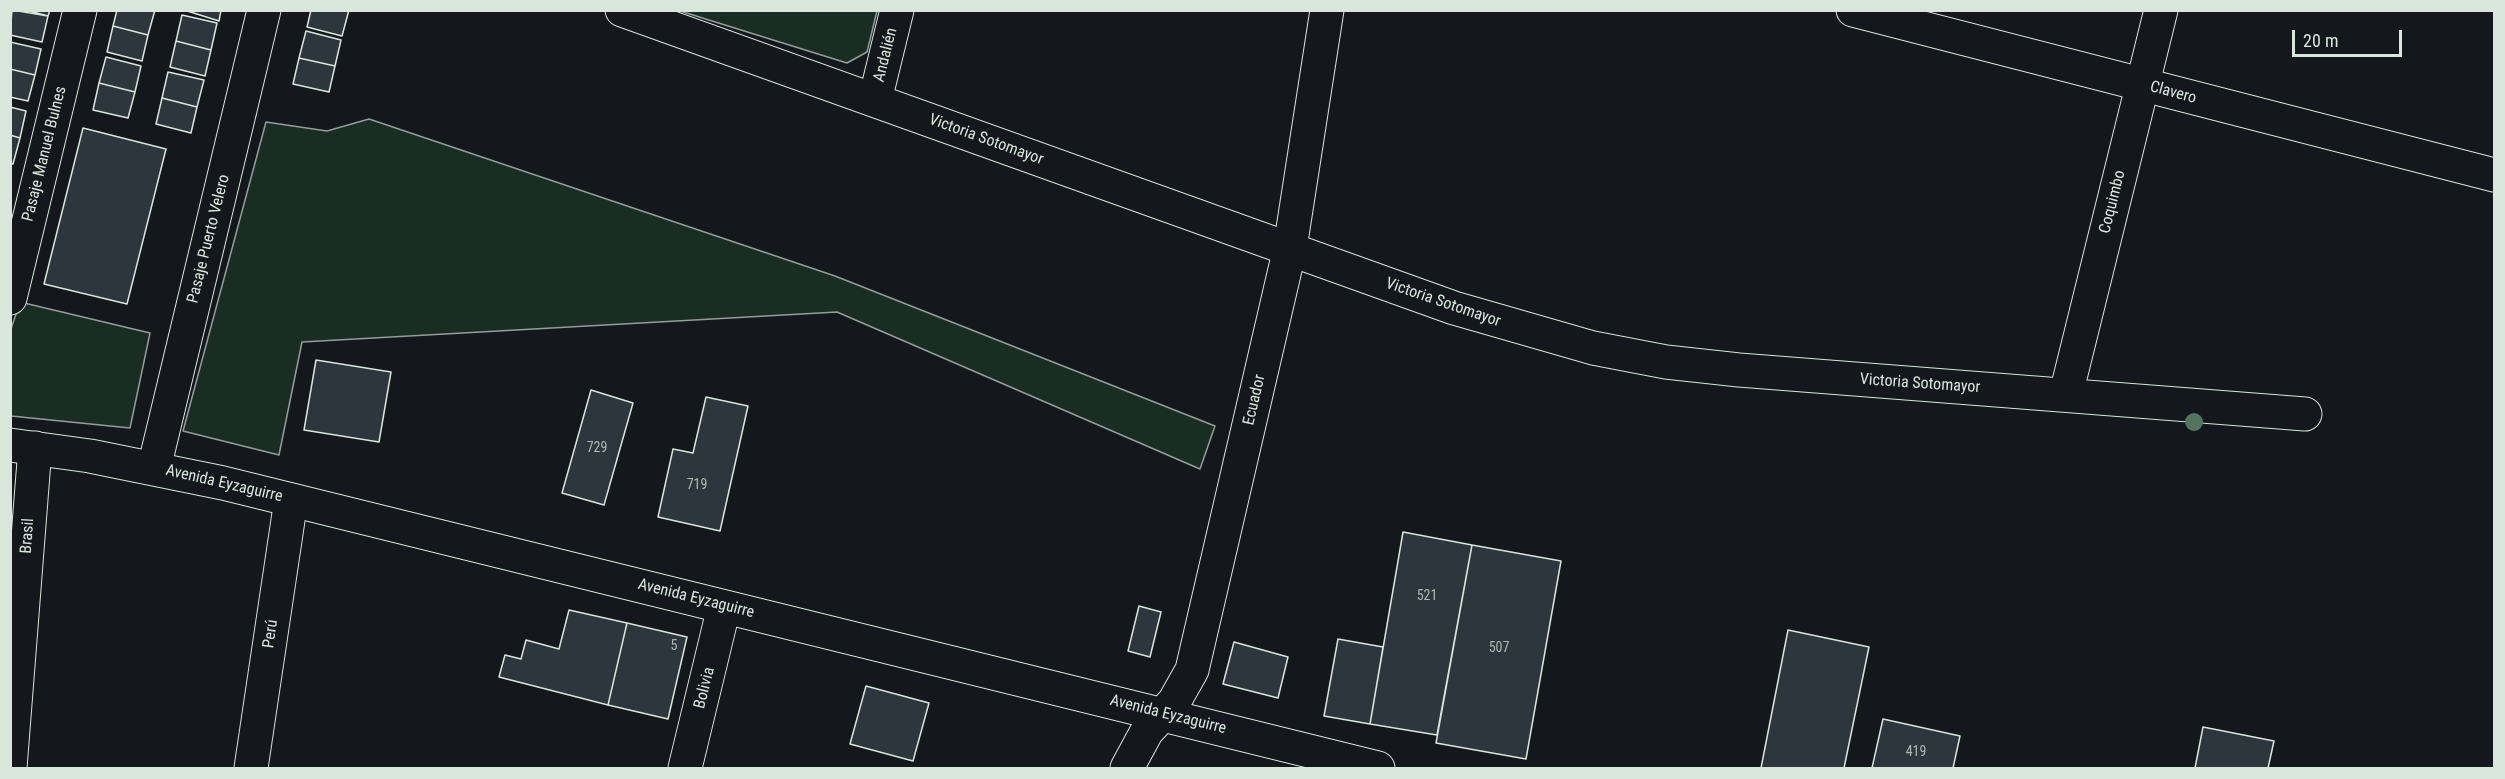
<!DOCTYPE html>
<meta charset="utf-8">
<style>
body{margin:0}
#map{position:relative;width:2505px;height:779px;overflow:hidden;background:#14181c;font-family:"Roboto Condensed",sans-serif}
canvas{display:block}
.frame{position:absolute;inset:0;border:12px solid #d8e6dc;pointer-events:none}
.scale{position:absolute;left:2292px;top:30px;width:110px;height:27px;box-sizing:border-box;border:3px solid #d8e6dc;border-top:0;padding-left:8px;font-size:18px;line-height:21px;white-space:nowrap;color:#d8e6dc;-webkit-text-stroke:4px #14181c;paint-order:stroke}
</style>
<div id="map">
<canvas width="2505" height="779"></canvas>
<div class="frame"></div>
<div class="scale">20 m</div>
</div>
<script>
const context = document.querySelector('canvas').getContext('2d');
context.lineJoin = 'round';
function fill(path, color) { context.fillStyle = color; context.fill(path, 'evenodd'); }
const toPath = rows => new Path2D(rows.map(r => 'M' + r).join(''));
function strokePath(path, color, width, dash) { context.strokeStyle = color; context.lineWidth = width; context.lineCap = dash ? 'butt' : 'round'; context.setLineDash(dash || []); context.stroke(path); }
function write(font, color, halo, rows, align = 'center') {
  context.font = font + ' "Roboto Condensed",sans-serif'; context.lineWidth = 4.5; context.setLineDash([]); context.textBaseline = 'middle'; context.strokeStyle = halo; context.fillStyle = color; for (const [text, x, y, turn = 0] of rows) {
    context.save(); context.translate(x, y); context.rotate((+turn || 0) * Math.PI / 180); context.textAlign = isNaN(turn) ? turn : align; if (halo) context.strokeText(text, 0, 0); context.fillText(text, 0, 0); context.restore();
  }
}
const green = toPath([
 [680,11,877,11,867,52,847,63,680,11],
 [369,119,835,276,1215,426,1200,469,837,312,302,342,279,455,183,431,266,122,327,131,369,119],
 [20,302,150,333,130,428,11,416,11,329,20,302]
]);
const building = toPath([
 [12,10,48,16,42,42,10,35,12,10],
 [26,10,50,10,48,16,26,10],
 [117,10,155,10,148,35,113,26,117,10],
 [184,10,221,10,219,21,184,10],
 [311,10,349,10,342,36,307,27,311,10],
 [182,15,217,23,211,50,176,41,182,15],
 [113,26,148,35,142,61,107,52,113,26],
 [306,31,341,40,335,66,299,58,306,31],
 [176,41,211,50,205,76,170,67,176,41],
 [10,42,41,49,35,75,10,69,10,42],
 [106,57,141,66,135,92,99,83,106,57],
 [299,58,335,66,329,92,293,84,299,58],
 [10,69,35,75,28,101,10,97,10,69],
 [168,72,204,80,197,107,162,98,168,72],
 [99,83,135,92,128,118,93,110,99,83],
 [162,98,197,107,191,133,156,124,162,98],
 [10,107,26,111,20,138,10,135,10,107],
 [83,128,166,149,127,304,44,284,83,128],
 [10,135,20,138,13,164,10,163,10,135],
 [316,360,391,372,379,442,304,430,316,360],
 [591,390,633,403,604,505,562,493,591,390],
 [706,397,748,406,720,531,658,517,673,449,693,453,706,397],
 [1403,532,1472,545,1437,735,1370,724,1403,532],
 [1472,545,1561,561,1526,759,1436,743,1472,545],
 [1139,606,1161,612,1150,657,1128,651,1139,606],
 [569,610,627,623,608,705,499,677,505,655,521,659,526,640,559,649,569,610],
 [627,623,687,637,668,719,608,705,627,623],
 [1788,630,1869,647,1844,768,1761,768,1788,630],
 [1338,639,1383,647,1370,724,1324,716,1338,639],
 [1234,642,1288,657,1278,698,1223,684,1234,642],
 [866,686,929,703,913,761,850,744,866,686],
 [1883,719,1960,736,1953,768,1872,768,1883,719],
 [2203,727,2274,741,2268,768,2195,768,2203,727]
]);
const street = toPath([
 [622,10,1454,308,1593,348,1666,362,1739,370,2305,414],
 [1853,10,2494,175],
 [875,100,897,10],
 [10,298,80,10],
 [2066,394,2161,10],
 [154,468,264,10],
 [10,768,35,448],
 [251,768,291,500],
 [685,768,724,607],
 [1127,768,1147,731,1174,702,1192,670,1290,248,1327,10]
]);
const primary = toPath([
 [10,445,90,456,223,483,1378,768]
]);
const trees = [
 [2194,422]
];
const numberNames = [
 ["729",597,448],
 ["719",697,485],
 ["521",1427,596],
 ["5",674,646],
 ["507",1499,648],
 ["419",1916,752]
];
const streetNames = [
 ["Andalién",886,55,-76],
 ["Clavero",2173,93,15],
 ["Victoria Sotomayor",986,140,20],
 ["Pasaje Manuel Bulnes",45,154,-76],
 ["Coquimbo",2113,202,-76],
 ["Pasaje Puerto Velero",209,239,-76],
 ["Victoria Sotomayor",1443,303,19],
 ["Victoria Sotomayor",1920,384,4],
 ["Ecuador",1255,400,-77],
 ["Avenida Eyzaguirre",224,484,13],
 ["Brasil",28,536,-86],
 ["Avenida Eyzaguirre",696,599,14],
 ["Perú",271,634,-82],
 ["Bolivia",705,688,-76],
 ["Avenida Eyzaguirre",1168,715,14]
];
fill(green, '#1a2d24');
strokePath(green, '#939e99', 1.5);
fill(building, '#2c363c');
strokePath(building, '#d8e6dc', 1.5);
strokePath(street, '#d8e6dc', 35);
strokePath(primary, '#d8e6dc', 35);
strokePath(street, '#14181c', 33);
strokePath(primary, '#14181c', 33);
context.fillStyle = '#55745f';
for (const [x, y] of trees) { context.beginPath(); context.arc(x, y, 9, 0, 2 * Math.PI); context.fill(); }
write('14px', '#adbab4', null, numberNames);
write('16px', '#d8e6dc', '#14181c', streetNames);
</script>
